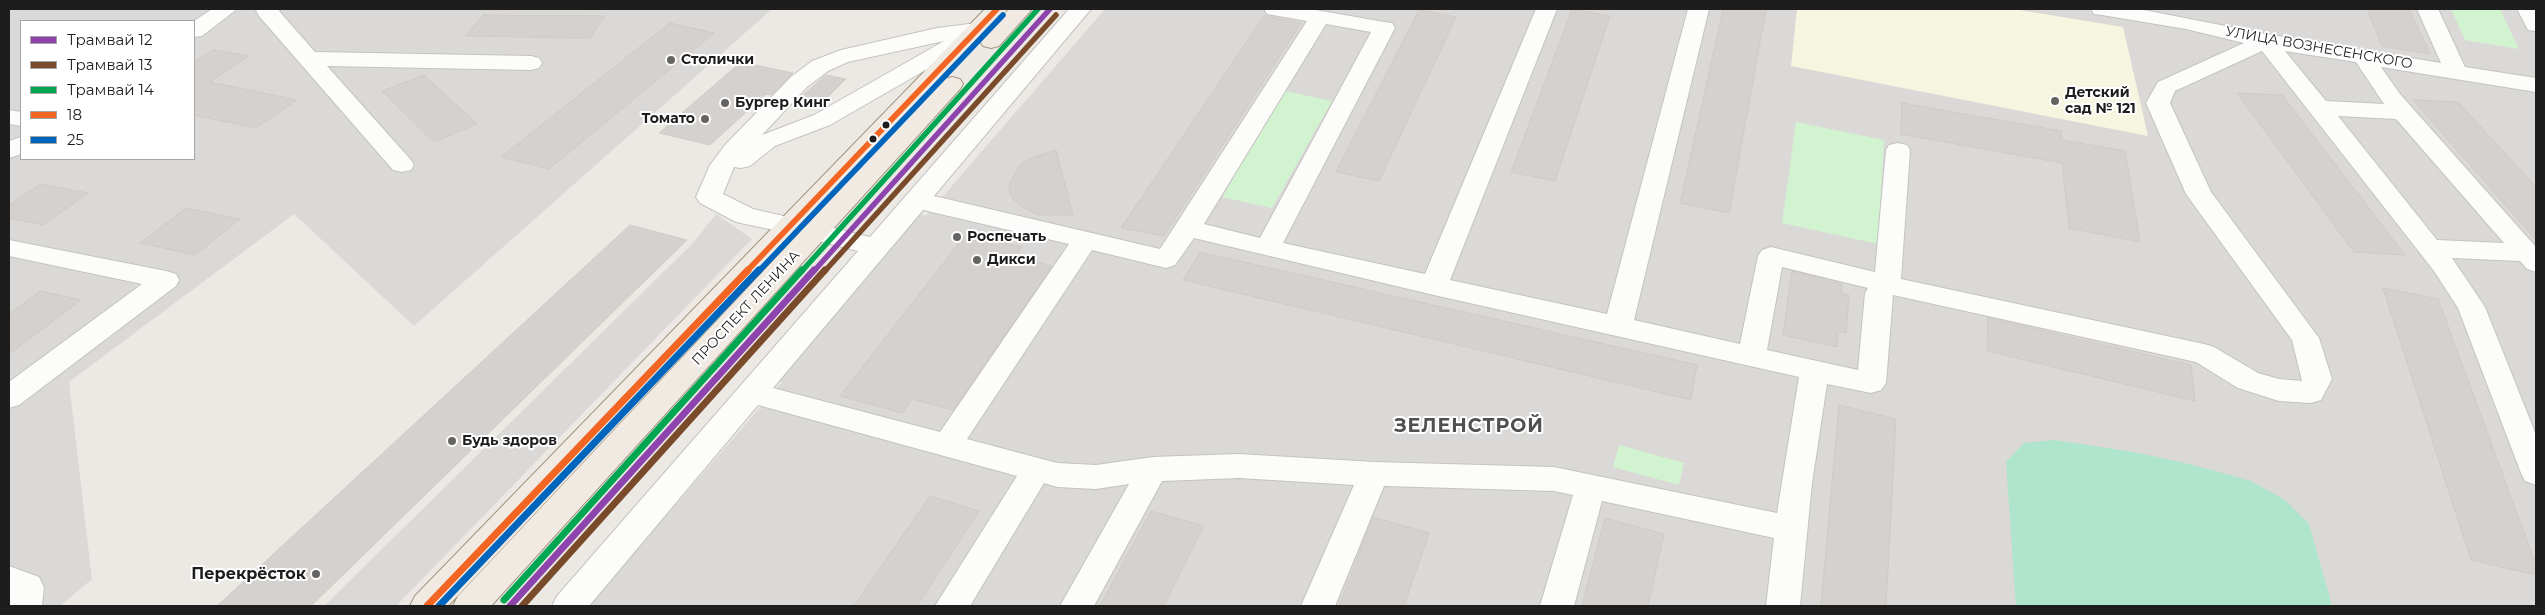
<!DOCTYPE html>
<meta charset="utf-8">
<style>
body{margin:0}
#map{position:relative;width:2545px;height:615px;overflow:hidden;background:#ece9e5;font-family:Montserrat,sans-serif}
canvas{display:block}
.frame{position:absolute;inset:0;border:10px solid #1d1d1d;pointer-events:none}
.legend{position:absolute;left:20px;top:20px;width:175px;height:140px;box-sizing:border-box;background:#fff;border:1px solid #a5a5a5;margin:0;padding:6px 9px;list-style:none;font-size:15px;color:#1d1d1d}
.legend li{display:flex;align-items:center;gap:10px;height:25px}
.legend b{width:25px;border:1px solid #a5a5a5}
</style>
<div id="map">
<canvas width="2545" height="615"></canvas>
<div class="frame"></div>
<ul class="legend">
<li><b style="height:6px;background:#8e44ad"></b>Трамвай 12</li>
<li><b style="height:6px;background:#7a4b2a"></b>Трамвай 13</li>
<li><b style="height:6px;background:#00a651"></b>Трамвай 14</li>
<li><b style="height:6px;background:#f26522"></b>18</li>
<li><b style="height:6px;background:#0065bd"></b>25</li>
</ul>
</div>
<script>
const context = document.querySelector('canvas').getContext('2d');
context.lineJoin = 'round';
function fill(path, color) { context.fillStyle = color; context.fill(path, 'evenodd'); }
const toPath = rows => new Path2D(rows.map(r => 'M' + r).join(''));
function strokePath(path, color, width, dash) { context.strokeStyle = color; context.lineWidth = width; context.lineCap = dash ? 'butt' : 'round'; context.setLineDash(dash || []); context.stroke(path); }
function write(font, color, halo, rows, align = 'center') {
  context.font = font + ' Montserrat,sans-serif'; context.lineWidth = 4; context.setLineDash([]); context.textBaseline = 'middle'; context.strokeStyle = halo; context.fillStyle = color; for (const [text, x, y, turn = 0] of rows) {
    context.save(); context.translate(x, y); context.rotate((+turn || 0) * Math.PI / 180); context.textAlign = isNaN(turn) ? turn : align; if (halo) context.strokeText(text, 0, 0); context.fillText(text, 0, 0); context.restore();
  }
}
const residential = toPath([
 [9,9,772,9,414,326,294,214,69,382,92,579,60,606,9,606],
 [21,21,194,21,194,159,21,159],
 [1105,9,2536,9,2536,606,588,606]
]);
const education = toPath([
 [1797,9,2013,9,2123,27,2148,136,1791,66]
]);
const park = toPath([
 [2451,9,2500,9,2519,49,2465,40],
 [1285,91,1332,101,1272,208,1222,197],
 [1796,122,1884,140,1878,244,1782,223],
 [1619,445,1684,463,1679,485,1613,467]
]);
const pitch = toPath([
 [2054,440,2134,452,2193,465,2251,481,2285,500,2309,524,2332,606,2016,606,2006,462,2024,443]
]);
const parking = toPath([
 [1216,203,1270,215,1258,237,1203,224],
 [716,214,752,239,396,606,324,606,694,242],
 [919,214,961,224,821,392,776,381],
 [1292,222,1433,254,1425,274,1281,242],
 [1743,252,1761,256,1751,312,1733,308],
 [1458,259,1613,294,1607,315,1450,279],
 [1636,300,1742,323,1738,345,1631,320]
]);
const building = toPath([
 [1572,9,1610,16,1555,181,1511,172,1572,9],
 [1723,9,1766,9,1729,213,1680,203,1723,9],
 [2367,9,2409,9,2430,54,2382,46,2367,9],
 [1419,10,1456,17,1379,181,1336,172,1419,10],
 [483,15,605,16,590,38,466,36,483,15],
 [1264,16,1301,23,1164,236,1121,228,1264,16],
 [670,23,714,33,549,169,501,157,670,23],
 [213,50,249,56,210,82,297,100,256,128,194,115,194,62,213,50],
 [741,62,793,73,771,95,766,94,710,145,659,133,741,62],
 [424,75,477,124,434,142,382,91,424,75],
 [826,75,846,79,820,105,797,100,826,75],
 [2237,93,2282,95,2405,255,2354,252,2237,93],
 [2413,100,2458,102,2536,187,2536,240,2413,100],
 [1902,103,2061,131,2062,140,2125,151,2140,242,2069,228,2062,163,1901,134,1902,103],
 [1056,150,1073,215,1038,215,1021,206,1013,199,1009,191,1010,182,1020,165,1031,158,1056,150],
 [40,184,88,193,43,225,9,218,9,205,40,184],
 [186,208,240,219,195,255,140,243,186,208],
 [630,225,687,240,311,606,217,606,630,225],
 [966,234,1022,247,1015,257,1052,266,953,410,912,399,902,413,840,396,966,234],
 [1200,252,1697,365,1691,400,1183,280,1200,252],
 [1792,271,1842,284,1841,293,1849,295,1846,333,1838,331,1837,347,1783,335,1792,271],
 [2383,288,2438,299,2536,565,2536,575,2471,560,2383,288],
 [40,291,81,300,9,354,9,314,40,291],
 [1988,318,2191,365,2195,401,1987,351,1988,318],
 [1839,405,1896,419,1886,606,1821,606,1839,405],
 [930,496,979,511,917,606,854,606,930,496],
 [1151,511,1204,526,1164,606,1100,606,1151,511],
 [1373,517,1429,533,1404,606,1339,606,1373,517],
 [1605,518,1664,534,1648,606,1582,606,1605,518]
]);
const minor = toPath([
 [212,9,237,9,202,36,194,37,194,21,212,9],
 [258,9,280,9,279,11,315,52,531,56,539,58,542,63,539,68,531,70,327,66,411,160,414,165,411,170,402,172,393,170,259,16,256,11,258,9],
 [1069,9,1091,9,934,196,1160,249,1307,21,1267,14,1264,9,1310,9,1384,22,1392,23,1395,28,1283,243,1425,274,1536,9,1557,9,1450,280,1607,314,1688,9,1709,9,1634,320,1740,344,1758,256,1762,250,1771,247,1875,272,1886,150,1889,145,1898,143,1907,145,1910,150,1901,279,2204,344,2214,347,2258,373,2279,379,2302,381,2292,340,2186,194,2146,103,2158,82,2244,43,2186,29,2102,15,2094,14,2091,9,2139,9,2266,34,2441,63,2417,9,2438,9,2465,67,2536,78,2536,92,2381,67,2400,94,2536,247,2536,272,2527,269,2520,261,2452,258,2485,307,2536,435,2536,485,2525,481,2521,473,2458,308,2434,271,2262,51,2175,91,2170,103,2211,192,2319,338,2332,379,2321,400,2311,403,2279,401,2238,388,2196,362,1893,295,1886,383,1881,390,1871,393,1827,384,1812,483,1800,606,1766,606,1774,538,1602,501,1574,606,1540,606,1573,495,1554,491,1384,486,1335,606,1301,606,1354,485,1239,478,1162,481,1094,606,1060,606,1129,484,1096,489,1057,487,1044,483,970,606,935,606,1017,476,758,405,589,606,552,606,557,596,858,251,807,238,803,232,807,226,816,224,870,237,1069,9],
 [1326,24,1371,32,1260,238,1204,224,1326,24],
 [2285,51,2356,62,2384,104,2326,101,2285,51],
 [2338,116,2396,119,2504,243,2437,240,2338,116],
 [923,210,1069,244,940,432,773,388,923,210],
 [1194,238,1434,295,1799,377,1777,513,1554,467,1374,462,1239,454,1153,457,1096,465,1057,463,967,439,1092,250,1166,268,1175,265,1194,238],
 [1782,267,1868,288,1865,293,1858,370,1767,350,1782,267],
 [2517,9,2536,9,2536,31,2528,30,2517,9],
 [977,23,985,25,988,30,976,41,830,125,775,146,750,166,741,168,734,167,723,194,753,209,801,220,805,226,801,232,792,234,736,222,700,203,696,197,710,165,726,144,791,77,812,61,841,50,937,28,977,23],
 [944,41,814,115,762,135,807,87,828,71,848,62,944,41],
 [9,110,21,112,21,126,9,124,9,110],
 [21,137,21,154,9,158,9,141,21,137],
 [9,240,166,271,176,274,179,280,176,286,19,405,9,408,9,382,142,284,9,256,9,240],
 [9,566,39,577,44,587,42,606,9,606,9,566]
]);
const major = toPath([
 [985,9,1008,9,448,606,410,606,415,596,985,9],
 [1009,9,1032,9,999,46,991,48,983,46,980,41,983,36,1009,9],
 [952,77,960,79,963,84,960,89,491,606,453,606,458,596,944,79,952,77]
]);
const bus1Far1 = toPath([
 [746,272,997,9]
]);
const bus1 = toPath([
 [427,606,748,270]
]);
const bus2Far1 = toPath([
 [758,272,1003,15]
]);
const bus2 = toPath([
 [439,606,759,270]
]);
const tram1Far1 = toPath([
 [813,272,1050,9]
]);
const tram1 = toPath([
 [510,606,814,270]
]);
const tram2Far1 = toPath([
 [824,272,1056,15]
]);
const tram2 = toPath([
 [522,606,825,270]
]);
const tram3Far1 = toPath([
 [801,272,1038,9]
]);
const tram3 = toPath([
 [504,600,802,270]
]);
const markers = [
 [671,60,5,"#656463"],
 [2055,101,5,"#656463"],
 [725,103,5,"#656463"],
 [705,119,5,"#656463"],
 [886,125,4.5,"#1d1d1d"],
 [873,139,4.5,"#1d1d1d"],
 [957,237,5,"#656463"],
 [977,260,5,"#656463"],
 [452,441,5,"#656463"],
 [316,574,5,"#656463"]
];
const streetNames = [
 ["УЛИЦА ВОЗНЕСЕНСКОГО",2319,48,10],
 ["ПРОСПЕКТ ЛЕНИНА",746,308,-47]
];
const poiNames = [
 ["Столички",681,60],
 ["Детский",2065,93],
 ["сад № 121",2065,109],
 ["Бургер Кинг",735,103],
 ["Томато",695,119,"right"],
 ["Роспечать",967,237],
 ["Дикси",987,260],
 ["Будь здоров",462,441]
];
const nearPoinames = [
 ["Перекрёсток",306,574]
];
const districtNames = [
 ["ЗЕЛЕНСТРОЙ",1469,426]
];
fill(residential, '#dbd9d7');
fill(education, '#f6f5df');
fill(park, '#d2f3d0');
fill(pitch, '#aee5cc');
fill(parking, '#dad9d7');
fill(building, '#d4d1ce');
strokePath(building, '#cfcbc6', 1);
strokePath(minor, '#c4c3c1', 2);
strokePath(major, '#a29681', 2);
fill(minor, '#fcfcfb');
fill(major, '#f0eae3');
strokePath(bus1Far1, '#f26522', 5.5);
strokePath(bus1, '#f26522', 7);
strokePath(bus2Far1, '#0065bd', 5.5);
strokePath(bus2, '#0065bd', 7);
strokePath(tram1Far1, '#8e44ad', 5.5);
strokePath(tram1, '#8e44ad', 7);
strokePath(tram2Far1, '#7a4b2a', 5.5);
strokePath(tram2, '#7a4b2a', 7);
strokePath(tram3Far1, '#00a651', 5.5);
strokePath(tram3, '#00a651', 7);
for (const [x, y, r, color] of markers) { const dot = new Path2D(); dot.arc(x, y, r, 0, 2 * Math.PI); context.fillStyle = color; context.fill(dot); strokePath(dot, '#fff', 2); }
write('14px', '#1d1d1d', '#fff', streetNames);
write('bold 14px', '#1d1d1d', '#fff', poiNames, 'left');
write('bold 16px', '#1d1d1d', '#fff', nearPoinames, 'right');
context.letterSpacing = '1px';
write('bold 19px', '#505050', '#fff', districtNames);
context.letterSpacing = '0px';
</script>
